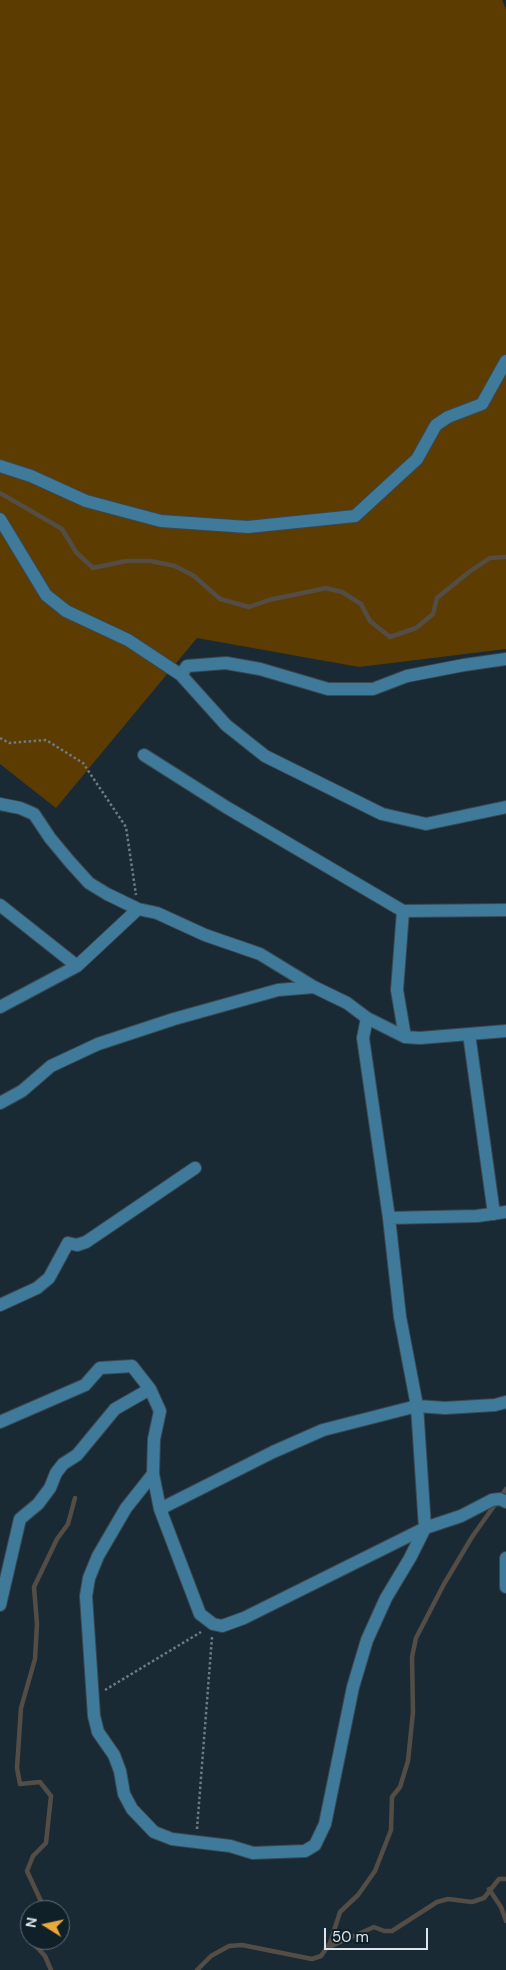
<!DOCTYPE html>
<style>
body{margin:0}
#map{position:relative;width:506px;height:1970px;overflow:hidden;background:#1a2a34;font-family:"DM Sans",sans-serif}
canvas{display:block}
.north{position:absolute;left:20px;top:1900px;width:50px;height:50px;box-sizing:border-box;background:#102029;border:1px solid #616e76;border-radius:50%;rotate:280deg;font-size:14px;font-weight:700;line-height:20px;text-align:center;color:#dae4ea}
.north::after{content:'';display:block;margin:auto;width:18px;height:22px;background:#eba939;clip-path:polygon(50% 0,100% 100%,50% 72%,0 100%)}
.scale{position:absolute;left:324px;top:1928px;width:104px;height:22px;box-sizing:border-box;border:2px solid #dae4ea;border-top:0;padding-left:6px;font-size:15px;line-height:18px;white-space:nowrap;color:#dae4ea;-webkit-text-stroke:4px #102029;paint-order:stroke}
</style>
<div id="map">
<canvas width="506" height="1970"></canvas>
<div class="north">N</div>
<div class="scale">50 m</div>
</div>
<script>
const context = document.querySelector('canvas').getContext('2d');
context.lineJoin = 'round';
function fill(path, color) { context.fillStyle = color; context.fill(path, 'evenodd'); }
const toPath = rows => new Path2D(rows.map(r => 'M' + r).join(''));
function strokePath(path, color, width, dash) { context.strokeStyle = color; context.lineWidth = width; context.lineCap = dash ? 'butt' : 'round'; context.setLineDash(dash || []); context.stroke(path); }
const green = toPath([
 [0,0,502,0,506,9,506,649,359,667,197,638,56,808,0,764]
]);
const stream = toPath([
 [0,493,62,529,76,552,93,568,126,561,151,561,175,566,194,576,220,599,249,607,269,600,326,588,342,592,361,604,370,621,390,637,416,628,433,614,437,598,469,572,490,558,506,557],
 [489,1889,501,1907,506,1921],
 [45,1910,27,1871,33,1856,46,1843,51,1796,40,1782,20,1784,17,1768,21,1708,35,1659,37,1624,34,1587,57,1539,68,1524,75,1498],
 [36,1940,35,1945,45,1956,51,1970],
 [327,1948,374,1927,384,1931,392,1931,437,1902,448,1899,472,1902,484,1898,499,1879,506,1879],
 [197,1970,211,1956,229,1946,242,1945,312,1959,321,1956,330,1943,340,1912,358,1895,375,1871,391,1830,392,1797,400,1787,408,1761,413,1712,412,1657,416,1638,444,1584,472,1537,506,1489]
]);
const path = toPath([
 [0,738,9,743,46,740,83,763,126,827,136,895],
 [105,1690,201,1632],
 [197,1829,212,1637]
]);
const minor = toPath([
 [0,466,31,476,86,501,161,521,248,527,355,516,417,459,436,425,448,417,482,404,506,361],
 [0,519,46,595,66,611,128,640,181,675,226,725,265,756,382,814,426,824,506,807],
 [181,675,187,666,226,663,260,669,328,689,373,689,407,676,464,665,506,659],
 [144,755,226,807,403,911],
 [0,804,20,808,34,814,50,838,70,862,89,883,107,894,138,909,157,913,205,935,260,954,314,987,347,1003,367,1018,405,1037,420,1038,506,1031],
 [0,905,77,966],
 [0,1007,77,966,138,909],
 [469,1034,494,1214],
 [405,1037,397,990,403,911,506,910],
 [0,1103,22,1091,51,1066,98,1044,174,1019,278,990,314,987],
 [389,1218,477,1216,506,1212],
 [0,1305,37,1288,49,1278,68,1243,77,1245,86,1242,195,1168],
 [0,1422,85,1385,100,1368,132,1366,150,1389,160,1411,154,1439,153,1474,160,1509,200,1614,213,1624,222,1626,244,1618,425,1528,461,1516,492,1500,500,1499,506,1502],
 [153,1474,126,1508,98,1556,89,1578,86,1596,94,1716,98,1732,114,1755,120,1771,124,1794,132,1809,154,1832,172,1839,230,1846,253,1853,305,1851,315,1845,325,1824,353,1687,367,1640,386,1598,410,1558,425,1528,417,1406,400,1317,389,1218,363,1038,367,1018],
 [160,1509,273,1452,323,1430,417,1406,445,1408,495,1405,506,1402],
 [506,1558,506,1587],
 [0,1605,20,1519,38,1504,50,1488,56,1473,63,1464,77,1455,115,1409,150,1389]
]);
fill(green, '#5c3c00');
strokePath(stream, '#544d46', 4.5);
strokePath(minor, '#394851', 14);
strokePath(path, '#6e7b83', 2.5, [2.5, 2.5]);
strokePath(minor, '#407a9a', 12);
</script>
